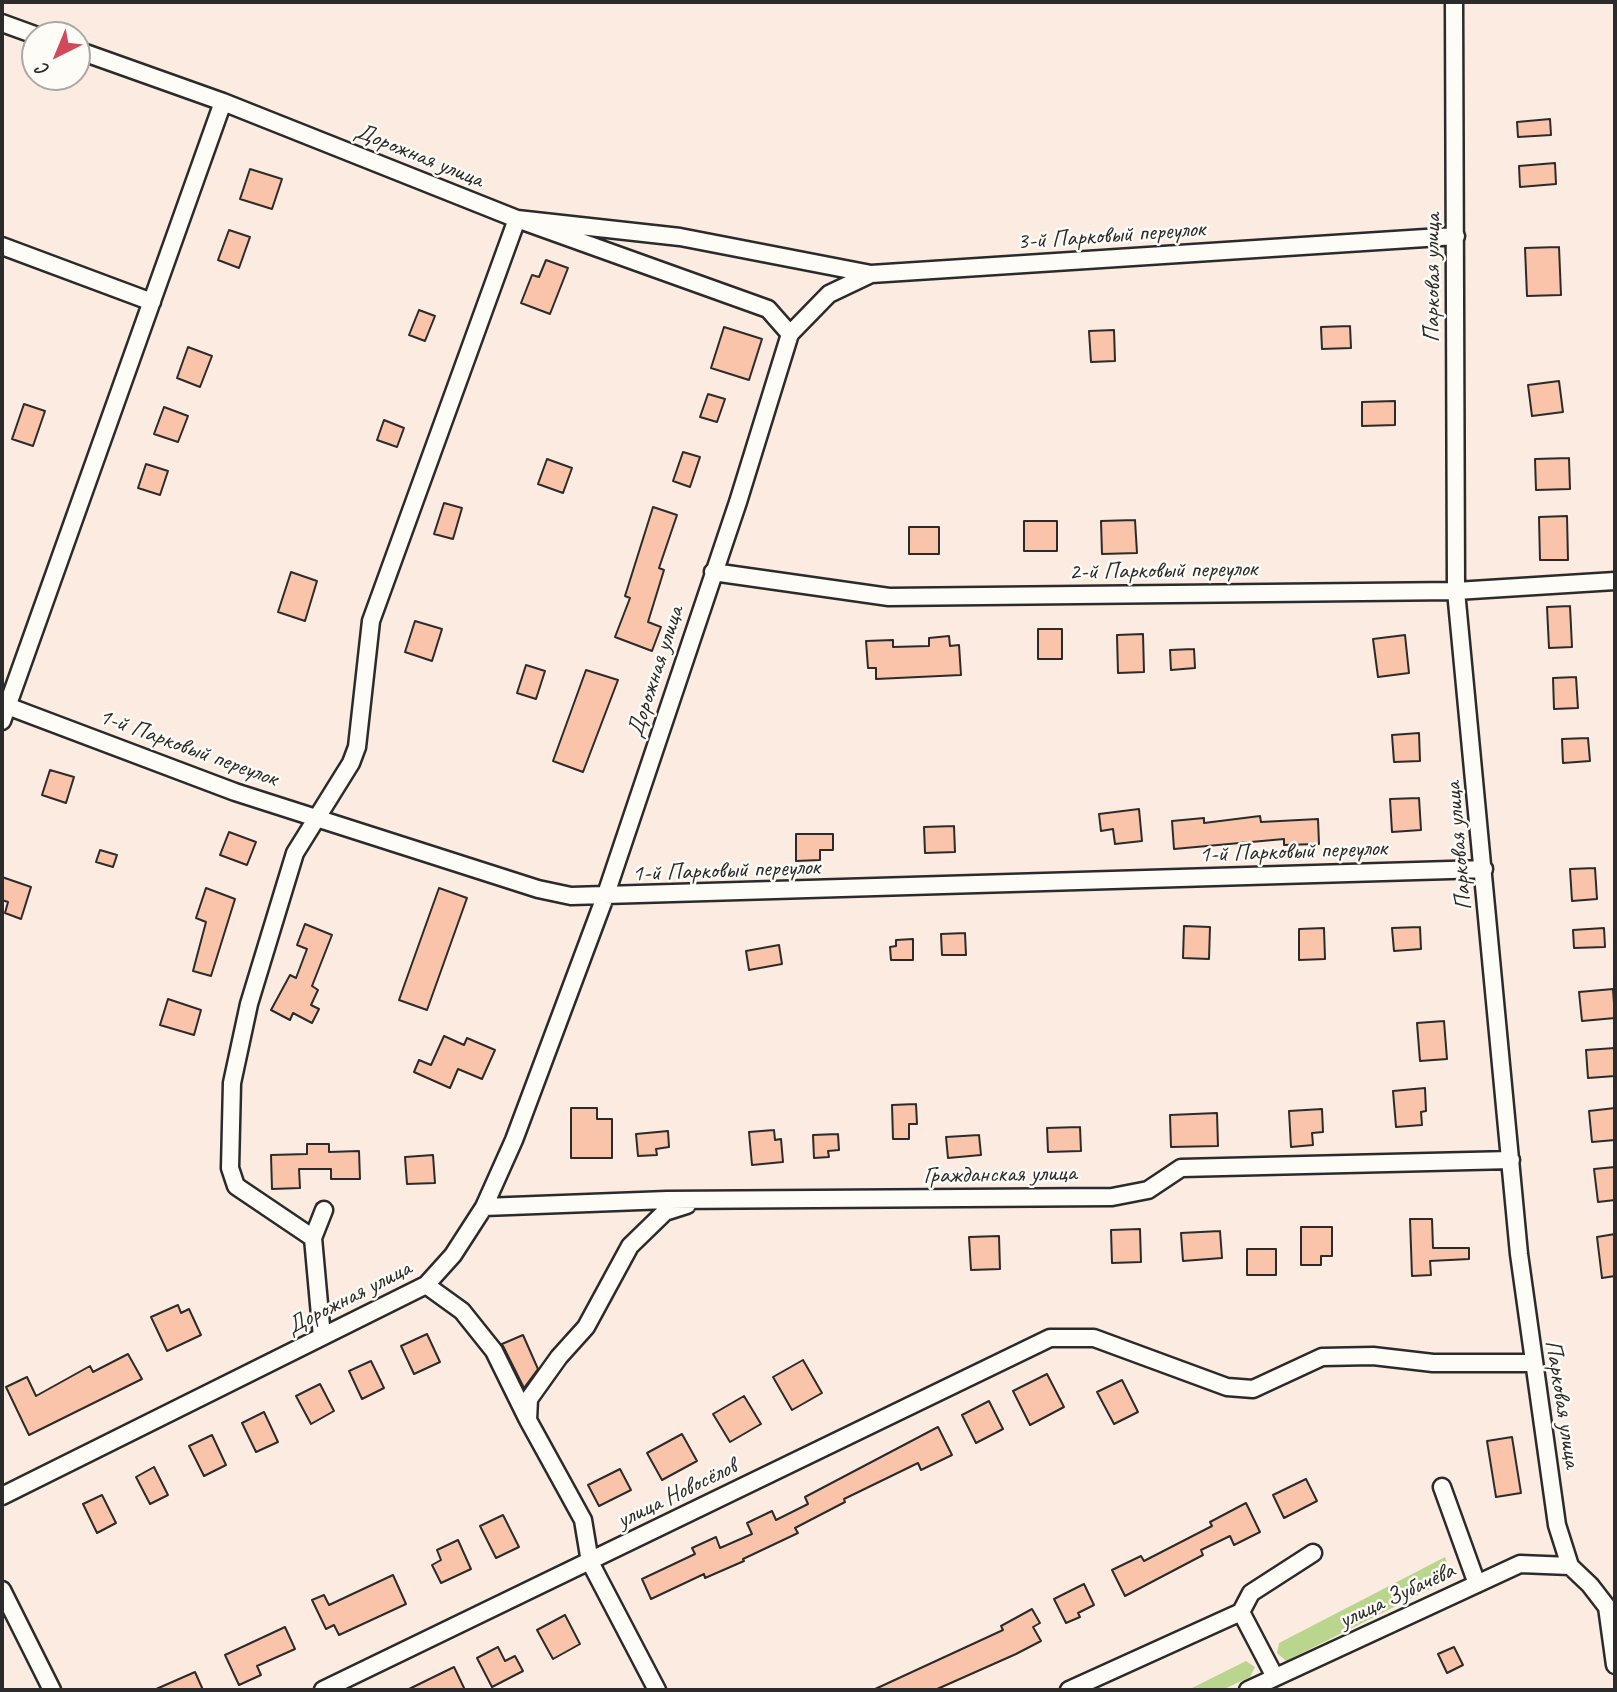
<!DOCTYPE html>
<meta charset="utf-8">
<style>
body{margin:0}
#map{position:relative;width:1617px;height:1692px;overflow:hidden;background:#fcebe0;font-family:Caveat,sans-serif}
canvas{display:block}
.frame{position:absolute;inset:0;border:4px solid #2b2b2b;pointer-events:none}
.north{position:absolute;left:21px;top:21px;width:70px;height:70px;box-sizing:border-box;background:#fdfcf7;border:2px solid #a9a8a5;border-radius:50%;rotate:223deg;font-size:19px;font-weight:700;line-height:28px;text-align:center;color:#2b2b2b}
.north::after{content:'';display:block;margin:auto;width:24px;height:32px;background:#d1495b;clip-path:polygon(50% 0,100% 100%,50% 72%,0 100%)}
</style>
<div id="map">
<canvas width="1617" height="1692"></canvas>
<div class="frame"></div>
<div class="north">С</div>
</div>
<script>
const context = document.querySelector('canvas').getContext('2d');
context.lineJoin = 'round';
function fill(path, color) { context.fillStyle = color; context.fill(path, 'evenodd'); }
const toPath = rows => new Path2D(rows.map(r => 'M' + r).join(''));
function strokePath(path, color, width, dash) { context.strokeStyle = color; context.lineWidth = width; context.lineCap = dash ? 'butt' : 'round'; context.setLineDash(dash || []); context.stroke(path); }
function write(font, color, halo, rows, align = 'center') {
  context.font = font + ' Caveat,sans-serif'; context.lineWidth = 5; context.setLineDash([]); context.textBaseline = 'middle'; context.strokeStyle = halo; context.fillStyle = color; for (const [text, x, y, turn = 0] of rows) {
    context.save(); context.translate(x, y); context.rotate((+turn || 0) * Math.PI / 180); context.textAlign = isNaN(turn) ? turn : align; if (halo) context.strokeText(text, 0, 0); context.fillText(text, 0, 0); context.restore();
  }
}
const green = toPath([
 [1445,1557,1452,1578,1286,1661,1277,1653,1279,1643],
 [1246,1661,1255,1667,1250,1677,1222,1690,1188,1690]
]);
const building = toPath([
 [1550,119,1551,135,1518,137,1517,122,1550,119],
 [1555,163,1556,184,1520,187,1519,166,1555,163],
 [250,169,282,179,272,209,240,199,250,169],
 [229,230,250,237,239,268,218,260,229,230],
 [1559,247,1561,295,1527,296,1525,248,1559,247],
 [546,260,568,268,550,314,521,303,532,275,539,277,546,260],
 [419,310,435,316,425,341,409,335,419,310],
 [1350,326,1351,348,1322,349,1321,327,1350,326],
 [724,327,762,339,749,380,711,368,724,327],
 [1114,330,1115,361,1091,362,1089,331,1114,330],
 [188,347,212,356,200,387,177,378,188,347],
 [1559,381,1563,412,1532,416,1528,385,1559,381],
 [708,394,725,399,717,422,700,417,708,394],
 [1395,401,1395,425,1362,426,1362,402,1395,401],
 [24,404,45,411,33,446,12,439,24,404],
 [164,407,188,416,178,442,154,434,164,407],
 [384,420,404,428,397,447,377,440,384,420],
 [683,452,700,457,690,487,673,481,683,452],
 [1569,458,1570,489,1536,490,1535,459,1569,458],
 [547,459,572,468,563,493,538,484,547,459],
 [146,464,168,471,160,495,138,488,146,464],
 [444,503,462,508,453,539,434,534,444,503],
 [653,507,677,515,659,568,664,570,648,622,661,627,652,651,615,637,630,598,625,596,653,507],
 [1567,516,1568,560,1540,560,1539,517,1567,516],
 [1135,520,1137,553,1102,554,1101,521,1135,520],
 [1024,521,1057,521,1057,551,1024,551,1024,521],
 [909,527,939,527,939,554,909,554,909,527],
 [291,572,317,581,305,621,278,612,291,572],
 [1570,606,1572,647,1549,648,1547,607,1570,606],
 [415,621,442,629,432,661,405,652,415,621],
 [1038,629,1062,629,1062,659,1038,659,1038,629],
 [1143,634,1144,672,1118,673,1117,635,1143,634],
 [1405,635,1409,673,1378,677,1373,639,1405,635],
 [949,636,950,646,959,645,961,675,876,679,876,668,868,668,866,641,893,640,893,647,929,646,929,638,949,636],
 [1194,649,1195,668,1171,670,1170,650,1194,649],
 [526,665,545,671,536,699,517,693,526,665],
 [586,670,618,680,583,772,553,761,586,670],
 [1576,677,1578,708,1554,709,1553,678,1576,677],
 [1419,733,1420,761,1394,762,1392,735,1419,733],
 [1588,738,1590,761,1563,763,1562,739,1588,738],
 [50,770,74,777,66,803,42,795,50,770],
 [1419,798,1421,830,1392,832,1390,799,1419,798],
 [1139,809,1142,841,1115,844,1113,829,1101,831,1099,814,1139,809],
 [1260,816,1261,822,1318,819,1319,844,1284,845,1284,839,1174,849,1172,821,1204,818,1204,823,1260,816],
 [954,826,955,852,925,853,924,827,954,826],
 [229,832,256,842,247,865,220,855,229,832],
 [796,834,833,834,833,850,820,850,820,860,796,861,796,834],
 [100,850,117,855,113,867,96,862,100,850],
 [1595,868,1597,899,1572,901,1570,869,1595,868],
 [2,877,31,887,21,919,5,913,8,902,2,900,2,877],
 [206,888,235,899,211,976,193,971,206,922,196,918,206,888],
 [439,888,467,898,427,1010,399,1000,439,888],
 [305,924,332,935,312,986,318,990,311,1005,319,1009,312,1023,293,1013,290,1020,271,1010,290,975,296,978,307,949,297,945,305,924],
 [1184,926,1210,927,1209,959,1183,958,1184,926],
 [1420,927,1421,949,1394,951,1392,928,1420,927],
 [1324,928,1325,959,1299,960,1299,929,1324,928],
 [1604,928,1605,947,1574,948,1573,930,1604,928],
 [965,933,966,955,942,955,941,934,965,933],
 [913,939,913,960,891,960,890,947,896,946,896,940,913,939],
 [779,945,782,964,749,970,746,951,779,945],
 [1613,989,1615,1018,1582,1021,1579,992,1613,989],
 [168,999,201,1010,194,1035,160,1025,168,999],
 [1444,1021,1447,1059,1420,1061,1417,1023,1444,1021],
 [444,1036,464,1045,467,1038,495,1050,482,1079,458,1069,450,1088,414,1072,419,1060,431,1065,444,1036],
 [1615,1048,1615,1076,1588,1078,1586,1050,1615,1048],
 [1425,1088,1426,1111,1421,1112,1422,1125,1396,1127,1393,1091,1425,1088],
 [916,1104,917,1124,909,1124,909,1139,893,1139,892,1105,916,1104],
 [571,1108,597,1108,597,1119,612,1119,612,1158,571,1158,571,1108],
 [1615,1108,1615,1140,1592,1142,1589,1111,1615,1108],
 [1322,1109,1323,1132,1312,1133,1313,1145,1291,1147,1289,1111,1322,1109],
 [1217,1113,1218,1146,1171,1147,1170,1115,1217,1113],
 [1080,1127,1081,1151,1048,1152,1047,1128,1080,1127],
 [774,1130,775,1140,781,1139,783,1162,752,1165,749,1132,774,1130],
 [668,1131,669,1147,656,1149,657,1155,638,1156,636,1134,668,1131],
 [838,1134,839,1150,828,1151,829,1157,814,1158,813,1135,838,1134],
 [979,1135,981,1155,948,1158,946,1137,979,1135],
 [307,1144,329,1144,329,1152,359,1151,360,1179,331,1179,331,1169,299,1169,300,1188,272,1189,271,1155,307,1154,307,1144],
 [433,1155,435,1183,407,1184,405,1157,433,1155],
 [1615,1167,1615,1200,1598,1202,1594,1169,1615,1167],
 [1410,1219,1432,1219,1433,1248,1469,1248,1469,1259,1430,1261,1431,1275,1412,1276,1410,1219],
 [1301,1227,1332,1227,1332,1256,1321,1256,1321,1265,1301,1265,1301,1227],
 [1140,1229,1141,1262,1112,1263,1111,1230,1140,1229],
 [1220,1231,1222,1258,1183,1261,1181,1233,1220,1231],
 [1615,1234,1615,1276,1602,1278,1597,1237,1615,1234],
 [999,1236,1000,1269,971,1270,969,1237,999,1236],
 [1247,1249,1276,1249,1276,1275,1247,1275,1247,1249],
 [178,1305,181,1313,189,1309,201,1335,167,1351,151,1317,178,1305],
 [427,1334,440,1362,414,1374,401,1346,427,1334],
 [523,1335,538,1369,524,1388,502,1344,523,1335],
 [128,1354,142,1379,29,1435,6,1387,27,1377,36,1396,90,1366,93,1372,128,1354],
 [803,1360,822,1393,792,1410,773,1377,803,1360],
 [371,1361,384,1388,362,1399,349,1371,371,1361],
 [1047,1374,1064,1407,1030,1425,1013,1391,1047,1374],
 [1122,1380,1138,1412,1114,1424,1097,1392,1122,1380],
 [320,1384,334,1411,311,1424,296,1396,320,1384],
 [744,1396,761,1424,730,1442,713,1414,744,1396],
 [989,1401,1003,1429,976,1443,962,1415,989,1401],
 [264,1412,278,1442,256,1452,242,1423,264,1412],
 [938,1427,952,1455,921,1470,918,1463,844,1499,845,1502,795,1528,798,1533,743,1559,744,1561,705,1578,704,1574,651,1599,642,1579,695,1554,692,1548,716,1537,720,1548,752,1534,747,1523,772,1511,776,1520,808,1504,805,1497,938,1427],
 [682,1434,697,1461,662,1480,647,1453,682,1434],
 [212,1435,226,1465,204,1476,189,1446,212,1435],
 [1512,1437,1521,1493,1496,1497,1487,1441,1512,1437],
 [154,1467,168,1495,150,1504,136,1477,154,1467],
 [620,1469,631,1490,599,1506,588,1485,620,1469],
 [1306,1479,1317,1501,1284,1518,1273,1495,1306,1479],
 [102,1495,116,1523,97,1533,83,1504,102,1495],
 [1246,1503,1260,1532,1234,1545,1230,1536,1201,1550,1203,1555,1125,1596,1112,1570,1141,1556,1144,1561,1212,1526,1210,1522,1246,1503],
 [503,1515,519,1547,496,1558,480,1526,503,1515],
 [458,1540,471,1569,441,1583,432,1565,441,1560,437,1550,458,1540],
 [393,1575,406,1604,339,1635,334,1625,326,1629,312,1600,324,1595,329,1605,393,1575],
 [1084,1584,1094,1605,1078,1613,1080,1617,1066,1623,1054,1599,1084,1584],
 [1032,1609,1040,1623,1033,1627,1041,1641,1016,1654,935,1690,873,1690,1003,1630,1001,1626,1032,1609],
 [565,1615,580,1644,553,1659,537,1630,565,1615],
 [285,1627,295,1649,257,1666,261,1675,239,1685,225,1655,285,1627],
 [498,1647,505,1661,515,1656,523,1671,492,1687,477,1658,498,1647],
 [1454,1647,1463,1665,1447,1673,1438,1654,1454,1647],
 [454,1667,465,1690,407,1690,454,1667],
 [195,1672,203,1690,154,1690,195,1672]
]);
const minor = toPath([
 [1454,2,1456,591,1519,1254,1557,1525,1570,1566,1590,1585,1607,1607,1615,1665],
 [2,23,35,35],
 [2,246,152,302],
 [790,334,829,294,871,274,1456,236],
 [713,572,889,597,1456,591,1615,581],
 [2,704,235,792,538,889,571,896,1484,869],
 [2,721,223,102],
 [484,1207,667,1200,1112,1197,1148,1190,1181,1168,1511,1160],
 [313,1238,236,1186,230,1168,232,1083,249,1004,295,853,351,763,357,747,371,621,517,219,680,237,871,274],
 [426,1285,462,1311,494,1351,527,1418],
 [322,1337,313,1238,324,1210],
 [1442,1487,1477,1584],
 [2,1496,426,1285,453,1255,484,1207,514,1140,605,897,738,502,790,334,768,309,517,219,223,102,77,50],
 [2,1590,52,1690],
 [1241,1612,1275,1677],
 [323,1690,1050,1338,1094,1338,1227,1387,1253,1389,1322,1357,1373,1356,1433,1363,1533,1363],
 [657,1690,590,1562,583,1520,528,1420,529,1399,559,1357,586,1327,630,1246,665,1212,687,1205],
 [1069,1690,1241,1612,1251,1593,1313,1553],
 [1248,1690,1520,1564,1570,1566]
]);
const streetNames = [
 ["Дорожная улица",419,156,22],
 ["3-й Парковый переулок",1111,236,-4],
 ["Парковая улица",1433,278,-90],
 ["2-й Парковый переулок",1163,571,-1],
 ["Дорожная улица",656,672,-72],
 ["1-й Парковый переулок",188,748,20],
 ["Парковая улица",1459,846,-95],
 ["1-й Парковый переулок",1293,852,-2],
 ["1-й Парковый переулок",726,871,-2],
 ["Гражданская улица",1000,1175,-1],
 ["Дорожная улица",349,1298,-27],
 ["Парковая улица",1562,1404,81],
 ["улица Новосёлов",677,1494,-26],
 ["улица Зубачёва",1397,1596,-25]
];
fill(green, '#bad58d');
fill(building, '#f9c4aa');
strokePath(building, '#2b2b2b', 2);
strokePath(minor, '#2b2b2b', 21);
strokePath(minor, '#fdfcf7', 16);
write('24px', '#2b2b2b', '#fdfcf7', streetNames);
</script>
